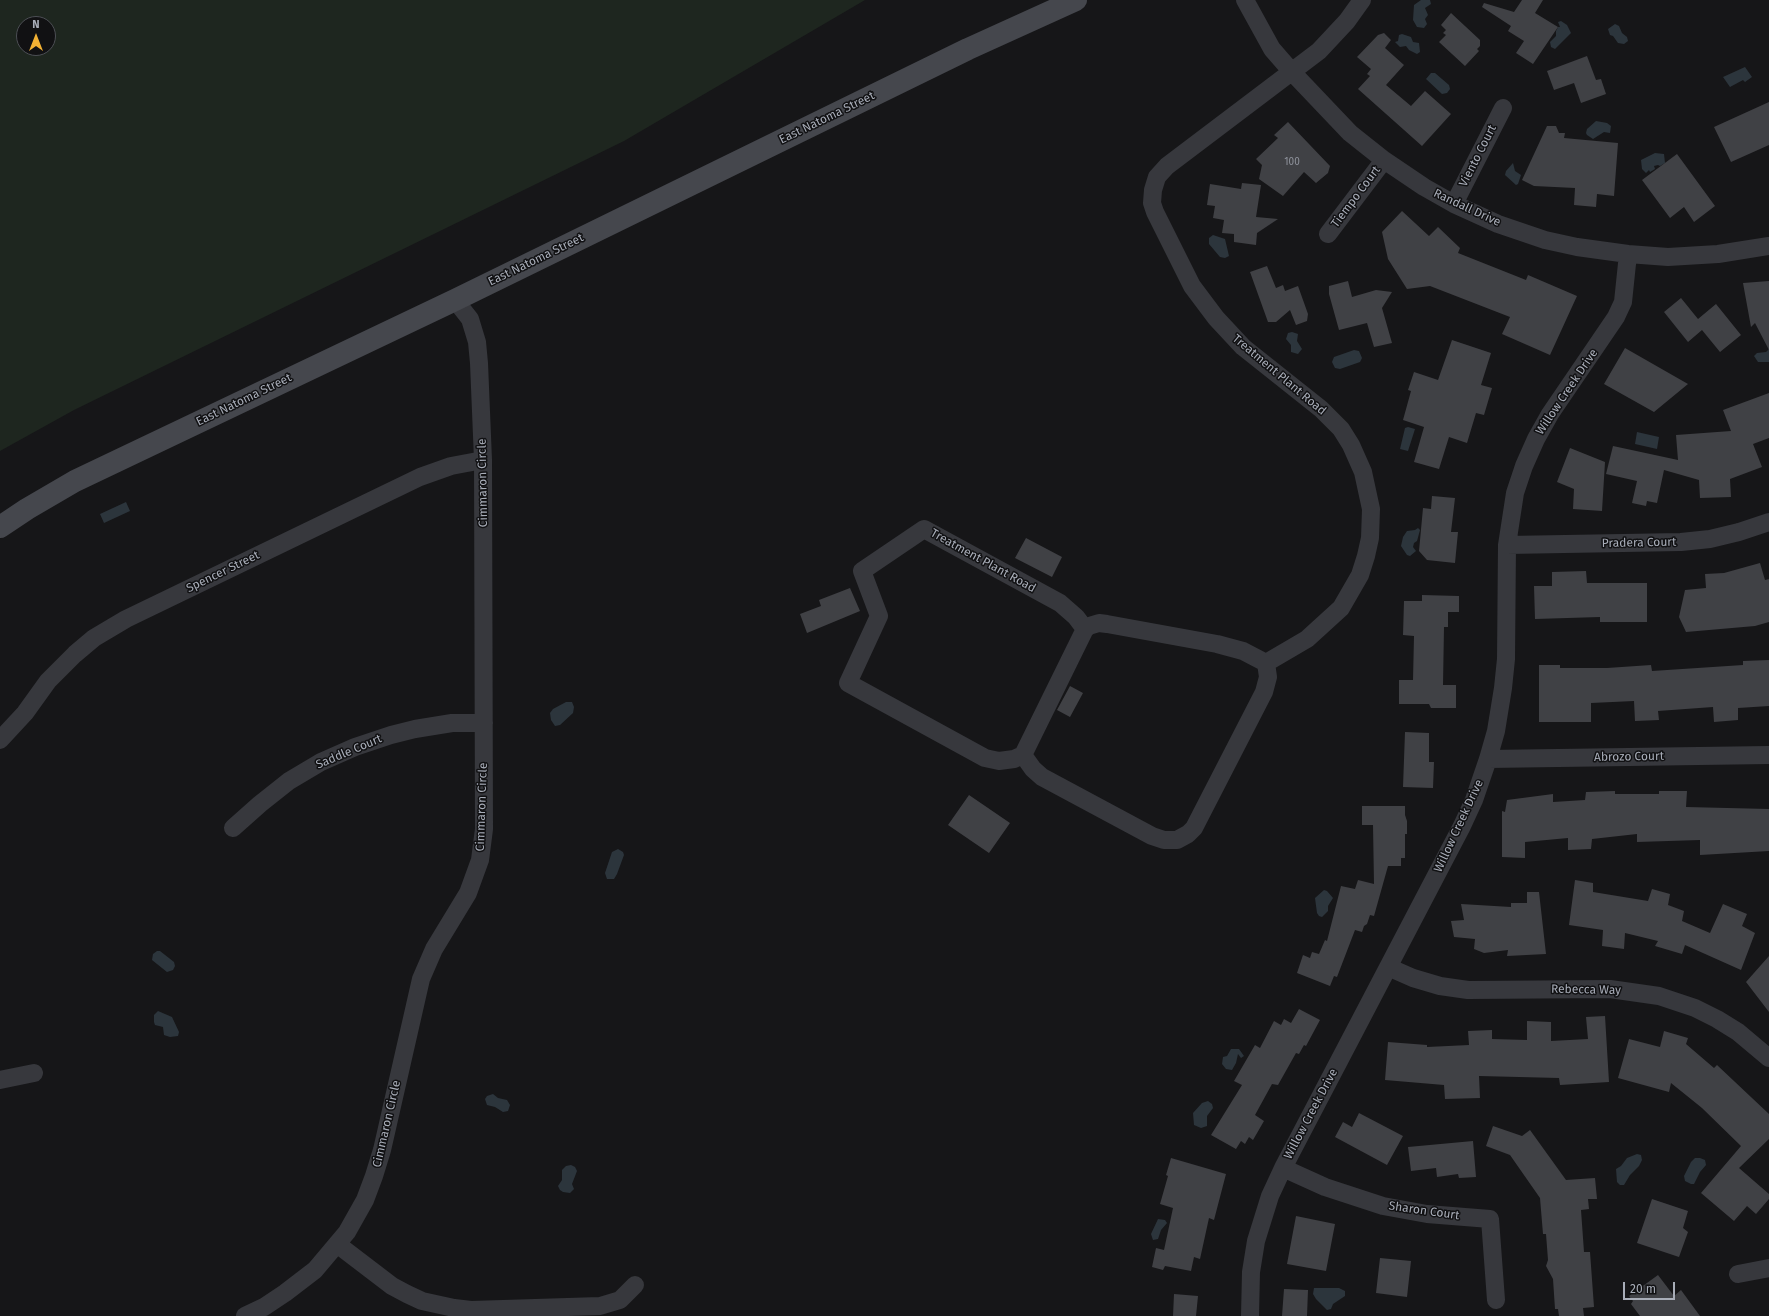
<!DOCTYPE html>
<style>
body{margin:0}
#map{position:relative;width:1769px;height:1316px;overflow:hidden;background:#161618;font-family:"Fira Sans",sans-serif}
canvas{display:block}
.north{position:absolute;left:16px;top:16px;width:40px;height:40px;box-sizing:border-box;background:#111113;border:1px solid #4d4f55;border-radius:50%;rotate:0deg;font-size:11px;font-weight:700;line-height:16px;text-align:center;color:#a8adb8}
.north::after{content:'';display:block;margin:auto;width:14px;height:18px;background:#f2b134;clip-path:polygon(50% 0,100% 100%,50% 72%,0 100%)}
.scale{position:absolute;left:1623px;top:1282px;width:52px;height:18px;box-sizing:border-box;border:2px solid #a8adb8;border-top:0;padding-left:5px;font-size:12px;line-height:14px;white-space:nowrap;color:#a8adb8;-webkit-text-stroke:3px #111113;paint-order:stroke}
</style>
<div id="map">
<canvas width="1769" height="1316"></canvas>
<div class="north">N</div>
<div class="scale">20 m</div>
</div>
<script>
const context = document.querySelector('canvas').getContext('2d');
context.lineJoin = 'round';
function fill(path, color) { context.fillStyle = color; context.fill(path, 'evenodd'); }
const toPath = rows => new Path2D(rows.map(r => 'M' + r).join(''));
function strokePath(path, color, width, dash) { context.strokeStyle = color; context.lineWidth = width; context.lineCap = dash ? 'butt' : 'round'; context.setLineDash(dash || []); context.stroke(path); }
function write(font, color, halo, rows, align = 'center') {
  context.font = font + ' "Fira Sans",sans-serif'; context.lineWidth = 3; context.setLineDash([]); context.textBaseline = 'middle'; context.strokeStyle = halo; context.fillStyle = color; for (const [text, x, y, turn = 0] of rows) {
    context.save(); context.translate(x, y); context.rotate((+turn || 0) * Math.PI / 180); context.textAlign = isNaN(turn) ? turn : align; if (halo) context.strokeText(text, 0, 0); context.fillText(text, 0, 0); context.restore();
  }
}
const green = toPath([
 [0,0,865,0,624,141,74,410,0,451],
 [24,24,48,24,48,48,24,48]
]);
const water = toPath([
 [1421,0,1430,0,1431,4,1425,8,1428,15,1425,19,1427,24,1424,28,1417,27,1413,20,1414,5],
 [1561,21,1567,25,1571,33,1555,49,1551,47,1550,42,1556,36,1556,31,1558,27,1560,27,1558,22],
 [1615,24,1619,26,1622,33,1627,37,1628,41,1624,44,1618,43,1613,36,1610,35,1608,29],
 [1402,34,1411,37,1413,42,1419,43,1420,52,1417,54,1409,50,1406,46,1400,47,1395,42,1398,41,1399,35],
 [1745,67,1752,77,1745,82,1743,80,1730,87,1723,77],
 [1431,73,1435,73,1449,85,1450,89,1447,93,1442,94,1426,79],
 [1596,121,1607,123,1611,126,1610,133,1604,132,1593,139,1587,135,1586,133,1587,129],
 [1655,153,1664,154,1665,163,1660,166,1658,165,1654,166,1655,169,1650,172,1649,170,1646,173,1642,169,1641,160],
 [1513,163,1515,171,1521,175,1518,184,1516,185,1505,175,1506,171],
 [1213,235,1225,239,1229,256,1225,258,1220,257,1209,244,1209,238],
 [1292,332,1298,334,1297,341,1302,349,1298,354,1291,352,1291,345,1286,339,1288,333],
 [1769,349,1769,362,1758,362,1754,356,1757,353,1766,352],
 [1354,350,1359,351,1362,358,1360,362,1340,369,1335,368,1332,362,1334,357],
 [1408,427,1415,429,1408,451,1400,449,1405,428],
 [1637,432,1659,437,1657,449,1635,444],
 [126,502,130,511,104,523,100,514],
 [1418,528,1420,530,1417,541,1414,543,1413,547,1416,551,1410,556,1407,555,1401,546,1403,537,1407,531,1415,530],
 [566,702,572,702,574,707,573,713,560,725,555,726,551,720,550,713,553,709],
 [618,849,623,852,624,855,617,874,614,879,607,879,605,873,612,852],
 [1324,890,1327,891,1333,898,1328,906,1328,911,1322,917,1319,916,1317,913,1315,898],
 [157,951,160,951,174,962,175,966,173,970,167,972,152,960,153,954],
 [158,1011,172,1017,179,1032,178,1036,170,1037,164,1035,163,1027,155,1025,154,1022,154,1015],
 [1231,1049,1239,1049,1244,1056,1241,1058,1238,1054,1236,1063,1232,1070,1226,1069,1222,1064,1223,1057,1227,1056],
 [493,1094,498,1098,507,1100,510,1105,508,1111,503,1112,495,1107,487,1105,485,1099,487,1096],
 [1208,1101,1212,1104,1213,1108,1207,1116,1207,1126,1201,1128,1194,1125,1193,1113,1202,1103],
 [1637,1154,1641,1155,1642,1160,1639,1166,1630,1175,1624,1185,1620,1185,1617,1182,1616,1169,1621,1166,1627,1158],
 [1695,1158,1700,1158,1705,1160,1706,1165,1700,1172,1694,1184,1691,1184,1685,1181,1684,1176,1691,1162],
 [571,1165,575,1167,577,1171,572,1184,574,1189,570,1193,563,1192,560,1190,558,1186,562,1180,562,1170,566,1166],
 [1158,1219,1165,1220,1167,1223,1161,1230,1158,1239,1153,1240,1151,1234],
 [1314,1288,1339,1288,1345,1291,1345,1296,1333,1304,1331,1309,1327,1310,1316,1299,1313,1294]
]);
const building = toPath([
 [1522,0,1543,0,1535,13,1558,27,1533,64,1516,53,1524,41,1508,31,1511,26,1482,7,1484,3,1514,12],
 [1451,13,1480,40,1480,46,1477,49,1479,51,1465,66,1439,42,1446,35,1443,33,1446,30,1441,25],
 [1384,33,1391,40,1385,48,1404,65,1386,85,1411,106,1425,91,1451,114,1422,146,1358,89,1370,76,1367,74,1371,69,1357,57,1378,35],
 [1587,56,1596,80,1601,79,1606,94,1581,103,1574,83,1554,90,1547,71],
 [1769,102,1769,145,1731,162,1714,127],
 [1288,122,1330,166,1328,173,1316,183,1304,172,1283,196,1259,179,1262,165,1256,159,1278,138,1274,135],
 [1547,126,1556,126,1559,133,1565,133,1564,138,1618,143,1614,196,1597,194,1596,207,1574,205,1575,188,1534,186,1522,180],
 [1677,154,1715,206,1694,222,1684,207,1670,218,1642,180],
 [1242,183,1261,185,1256,217,1278,219,1257,233,1256,245,1234,242,1234,234,1222,233,1224,220,1213,218,1215,206,1207,205,1210,184,1241,189],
 [1402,211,1429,236,1438,227,1460,248,1458,253,1526,280,1528,275,1577,296,1550,355,1502,334,1510,317,1430,286,1407,289,1388,259,1382,232],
 [1267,266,1276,288,1283,285,1285,291,1298,286,1308,314,1307,321,1296,325,1290,310,1276,322,1268,322,1250,272],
 [1348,281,1352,297,1376,290,1392,292,1382,308,1392,343,1374,347,1367,323,1339,330,1329,294,1329,286],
 [1769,281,1769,350,1755,323,1751,327,1743,283],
 [1681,298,1698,319,1716,304,1741,335,1720,352,1702,330,1688,342,1664,312],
 [1452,340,1491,353,1481,385,1492,388,1484,415,1476,413,1467,443,1449,437,1439,469,1414,462,1424,427,1403,420,1411,391,1408,390,1414,372,1438,380],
 [1625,348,1688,384,1654,412,1604,384],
 [1769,393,1769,438,1753,444,1762,467,1730,479,1731,497,1700,498,1699,480,1664,470,1657,503,1647,501,1646,506,1632,503,1637,481,1606,474,1613,446,1678,460,1676,435,1731,431,1723,410],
 [1570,448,1605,462,1602,511,1573,509,1574,489,1557,482],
 [1432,496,1455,498,1451,532,1458,532,1455,563,1427,560,1419,551,1423,508,1431,509],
 [1026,538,1062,557,1052,577,1015,558],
 [1760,563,1765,580,1769,579,1769,622,1755,626,1686,632,1679,617,1685,590,1706,588,1705,574,1724,573],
 [1586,571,1587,583,1647,583,1647,622,1600,622,1600,617,1535,619,1534,586,1552,586,1552,572],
 [850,588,860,611,807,633,800,614,821,606,819,600],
 [1422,595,1459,596,1459,612,1448,612,1448,627,1444,627,1443,685,1456,685,1456,708,1431,708,1429,704,1399,704,1399,680,1413,680,1414,636,1403,635,1404,601,1422,601],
 [1769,660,1769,706,1738,708,1738,720,1714,722,1713,707,1658,711,1659,720,1635,721,1634,701,1591,703,1591,722,1539,722,1539,665,1560,665,1560,668,1607,668,1651,665,1652,671,1743,665,1743,661],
 [1070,686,1083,693,1070,717,1057,710],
 [1405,732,1429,733,1429,762,1434,762,1433,788,1403,787],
 [1615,791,1615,794,1659,794,1659,791,1687,791,1686,807,1769,809,1769,851,1700,855,1700,840,1637,842,1637,834,1592,839,1591,849,1568,850,1568,838,1525,842,1525,858,1502,857,1502,811,1505,812,1507,800,1553,794,1553,802,1585,800,1586,792],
 [969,795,1010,823,989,853,948,825],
 [1362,806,1405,806,1405,815,1407,821,1407,834,1405,834,1405,858,1401,858,1401,866,1388,866,1374,916,1370,915,1367,924,1364,926,1362,932,1355,930,1337,977,1334,976,1330,986,1297,973,1303,955,1310,958,1312,952,1319,954,1325,940,1327,941,1341,886,1355,889,1358,880,1374,884,1373,825,1362,825],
 [1575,880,1593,883,1593,892,1648,901,1652,889,1670,894,1668,905,1684,911,1682,921,1710,933,1723,904,1747,914,1742,926,1755,933,1741,970,1685,945,1682,954,1655,946,1658,941,1625,933,1624,949,1602,946,1603,930,1569,925],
 [1527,892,1539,892,1546,954,1507,956,1508,950,1484,953,1474,949,1475,939,1454,937,1451,921,1464,920,1461,904,1511,907,1511,903,1527,903],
 [1769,956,1769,1012,1746,982],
 [1299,1009,1320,1020,1306,1046,1304,1045,1299,1054,1296,1053,1278,1085,1272,1084,1255,1115,1264,1121,1253,1140,1249,1137,1245,1144,1241,1141,1236,1149,1211,1135,1242,1085,1234,1081,1255,1045,1260,1048,1274,1021,1281,1025,1284,1019,1291,1023],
 [1605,1016,1609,1082,1560,1085,1559,1078,1479,1076,1480,1098,1445,1099,1444,1085,1385,1080,1388,1042,1427,1045,1427,1047,1469,1045,1468,1031,1492,1030,1492,1039,1527,1040,1527,1021,1551,1022,1551,1041,1588,1039,1586,1017],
 [1664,1031,1688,1038,1686,1044,1714,1068,1717,1065,1769,1114,1769,1139,1739,1168,1769,1194,1769,1199,1756,1214,1747,1206,1734,1221,1701,1193,1741,1146,1702,1108,1671,1083,1669,1092,1618,1078,1629,1039,1660,1047],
 [1359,1113,1403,1136,1387,1165,1335,1137,1343,1122,1352,1127],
 [1493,1126,1522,1136,1530,1130,1566,1180,1595,1178,1597,1199,1588,1199,1589,1209,1581,1210,1584,1252,1590,1252,1594,1307,1583,1308,1584,1316,1559,1316,1558,1309,1555,1309,1553,1279,1546,1266,1548,1260,1546,1234,1543,1234,1540,1198,1510,1155,1486,1146],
 [1473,1141,1476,1177,1459,1178,1458,1174,1437,1177,1436,1168,1411,1171,1408,1147],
 [1171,1158,1226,1174,1214,1220,1209,1218,1200,1259,1194,1257,1191,1271,1165,1266,1163,1270,1152,1267,1156,1248,1164,1250,1173,1208,1160,1204,1168,1176,1166,1175],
 [1652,1199,1688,1211,1683,1228,1688,1232,1679,1257,1637,1243],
 [1296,1216,1335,1224,1326,1271,1287,1264],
 [1380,1258,1411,1261,1407,1297,1376,1293],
 [1658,1275,1674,1296,1681,1290,1700,1316,1640,1316,1631,1304,1633,1301,1629,1296],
 [1284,1289,1308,1290,1307,1316,1282,1316],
 [1174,1294,1198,1296,1196,1316,1173,1316]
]);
const minor = toPath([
 [1245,0,1272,49,1292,72,1350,133,1384,160,1424,187,1454,204,1498,224,1545,240,1577,247,1628,254,1668,257,1718,254,1769,246],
 [1454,204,1503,108],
 [1328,234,1384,160],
 [1507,545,1681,542,1710,539,1739,532,1769,522],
 [1085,629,1076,617,1060,603,924,529,862,571,879,616,848,683,985,758,999,761,1014,759,1023,755,1085,629,1089,626,1099,623,1107,624,1217,644,1243,651,1266,663,1307,639,1341,608,1360,575,1366,556,1370,538,1371,509,1363,472,1351,445,1341,429,1321,409,1243,347,1216,318,1192,286,1155,212,1152,203,1153,190,1157,177,1167,166,1319,51,1347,21,1362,0],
 [0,740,25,713,48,681,75,654,94,638,126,619,420,477,451,466,483,460],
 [1023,755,1033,769,1042,777,1152,836,1164,840,1177,840,1188,834,1194,828,1264,692,1268,677,1266,663],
 [1488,759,1769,755],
 [233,828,260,804,289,781,321,762,355,747,391,735,415,729,452,723,484,723],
 [1388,967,1413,978,1440,986,1468,990,1610,989,1659,996,1695,1008,1717,1019,1738,1032,1769,1058],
 [0,1080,34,1073],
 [1283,1168,1325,1187,1383,1206,1427,1214,1490,1219,1496,1300],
 [337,1244,392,1286,407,1294,422,1301,454,1308,471,1310,600,1306,620,1300,635,1285],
 [1738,1274,1769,1268],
 [245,1316,264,1307,285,1293,315,1270,347,1232,365,1200,374,1176,382,1150,421,979,434,949,468,893,480,860,484,829,483,460,479,363,477,342,470,319,455,300],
 [1250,1316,1251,1272,1256,1241,1270,1196,1283,1168,1462,826,1474,800,1488,759,1496,731,1503,688,1506,659,1507,545,1515,493,1524,466,1536,439,1550,414,1616,317,1623,302,1628,254]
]);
const secondary = toPath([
 [0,527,27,509,75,481,455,300,968,49,1076,0]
]);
const numberNames = [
 ["100",1292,162]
];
const streetNames = [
 ["East Natoma Street",827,118,-26],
 ["Viento Court",1478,156,-63],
 ["Tiempo Court",1356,197,-53],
 ["Randall Drive",1467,208,25],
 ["East Natoma Street",536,260,-26],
 ["Treatment Plant Road",1279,375,40],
 ["Willow Creek Drive",1567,392,-56],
 ["East Natoma Street",244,400,-26],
 ["Cimmaron Circle",483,483,-91],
 ["Pradera Court",1639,543,-1],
 ["Treatment Plant Road",983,561,29],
 ["Spencer Street",223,572,-26],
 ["Saddle Court",349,752,-23],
 ["Abrozo Court",1629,757,-1],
 ["Cimmaron Circle",482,807,-88],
 ["Willow Creek Drive",1459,826,-65],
 ["Rebecca Way",1586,990,1],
 ["Willow Creek Drive",1311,1114,-62],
 ["Cimmaron Circle",387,1124,-77],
 ["Sharon Court",1424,1211,8]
];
fill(green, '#1e261f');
fill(water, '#2c353c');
fill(building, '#404145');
strokePath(minor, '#37383d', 18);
strokePath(secondary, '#45474d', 22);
write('10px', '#8e929b', null, numberNames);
write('12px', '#a8adb8', '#111113', streetNames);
</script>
